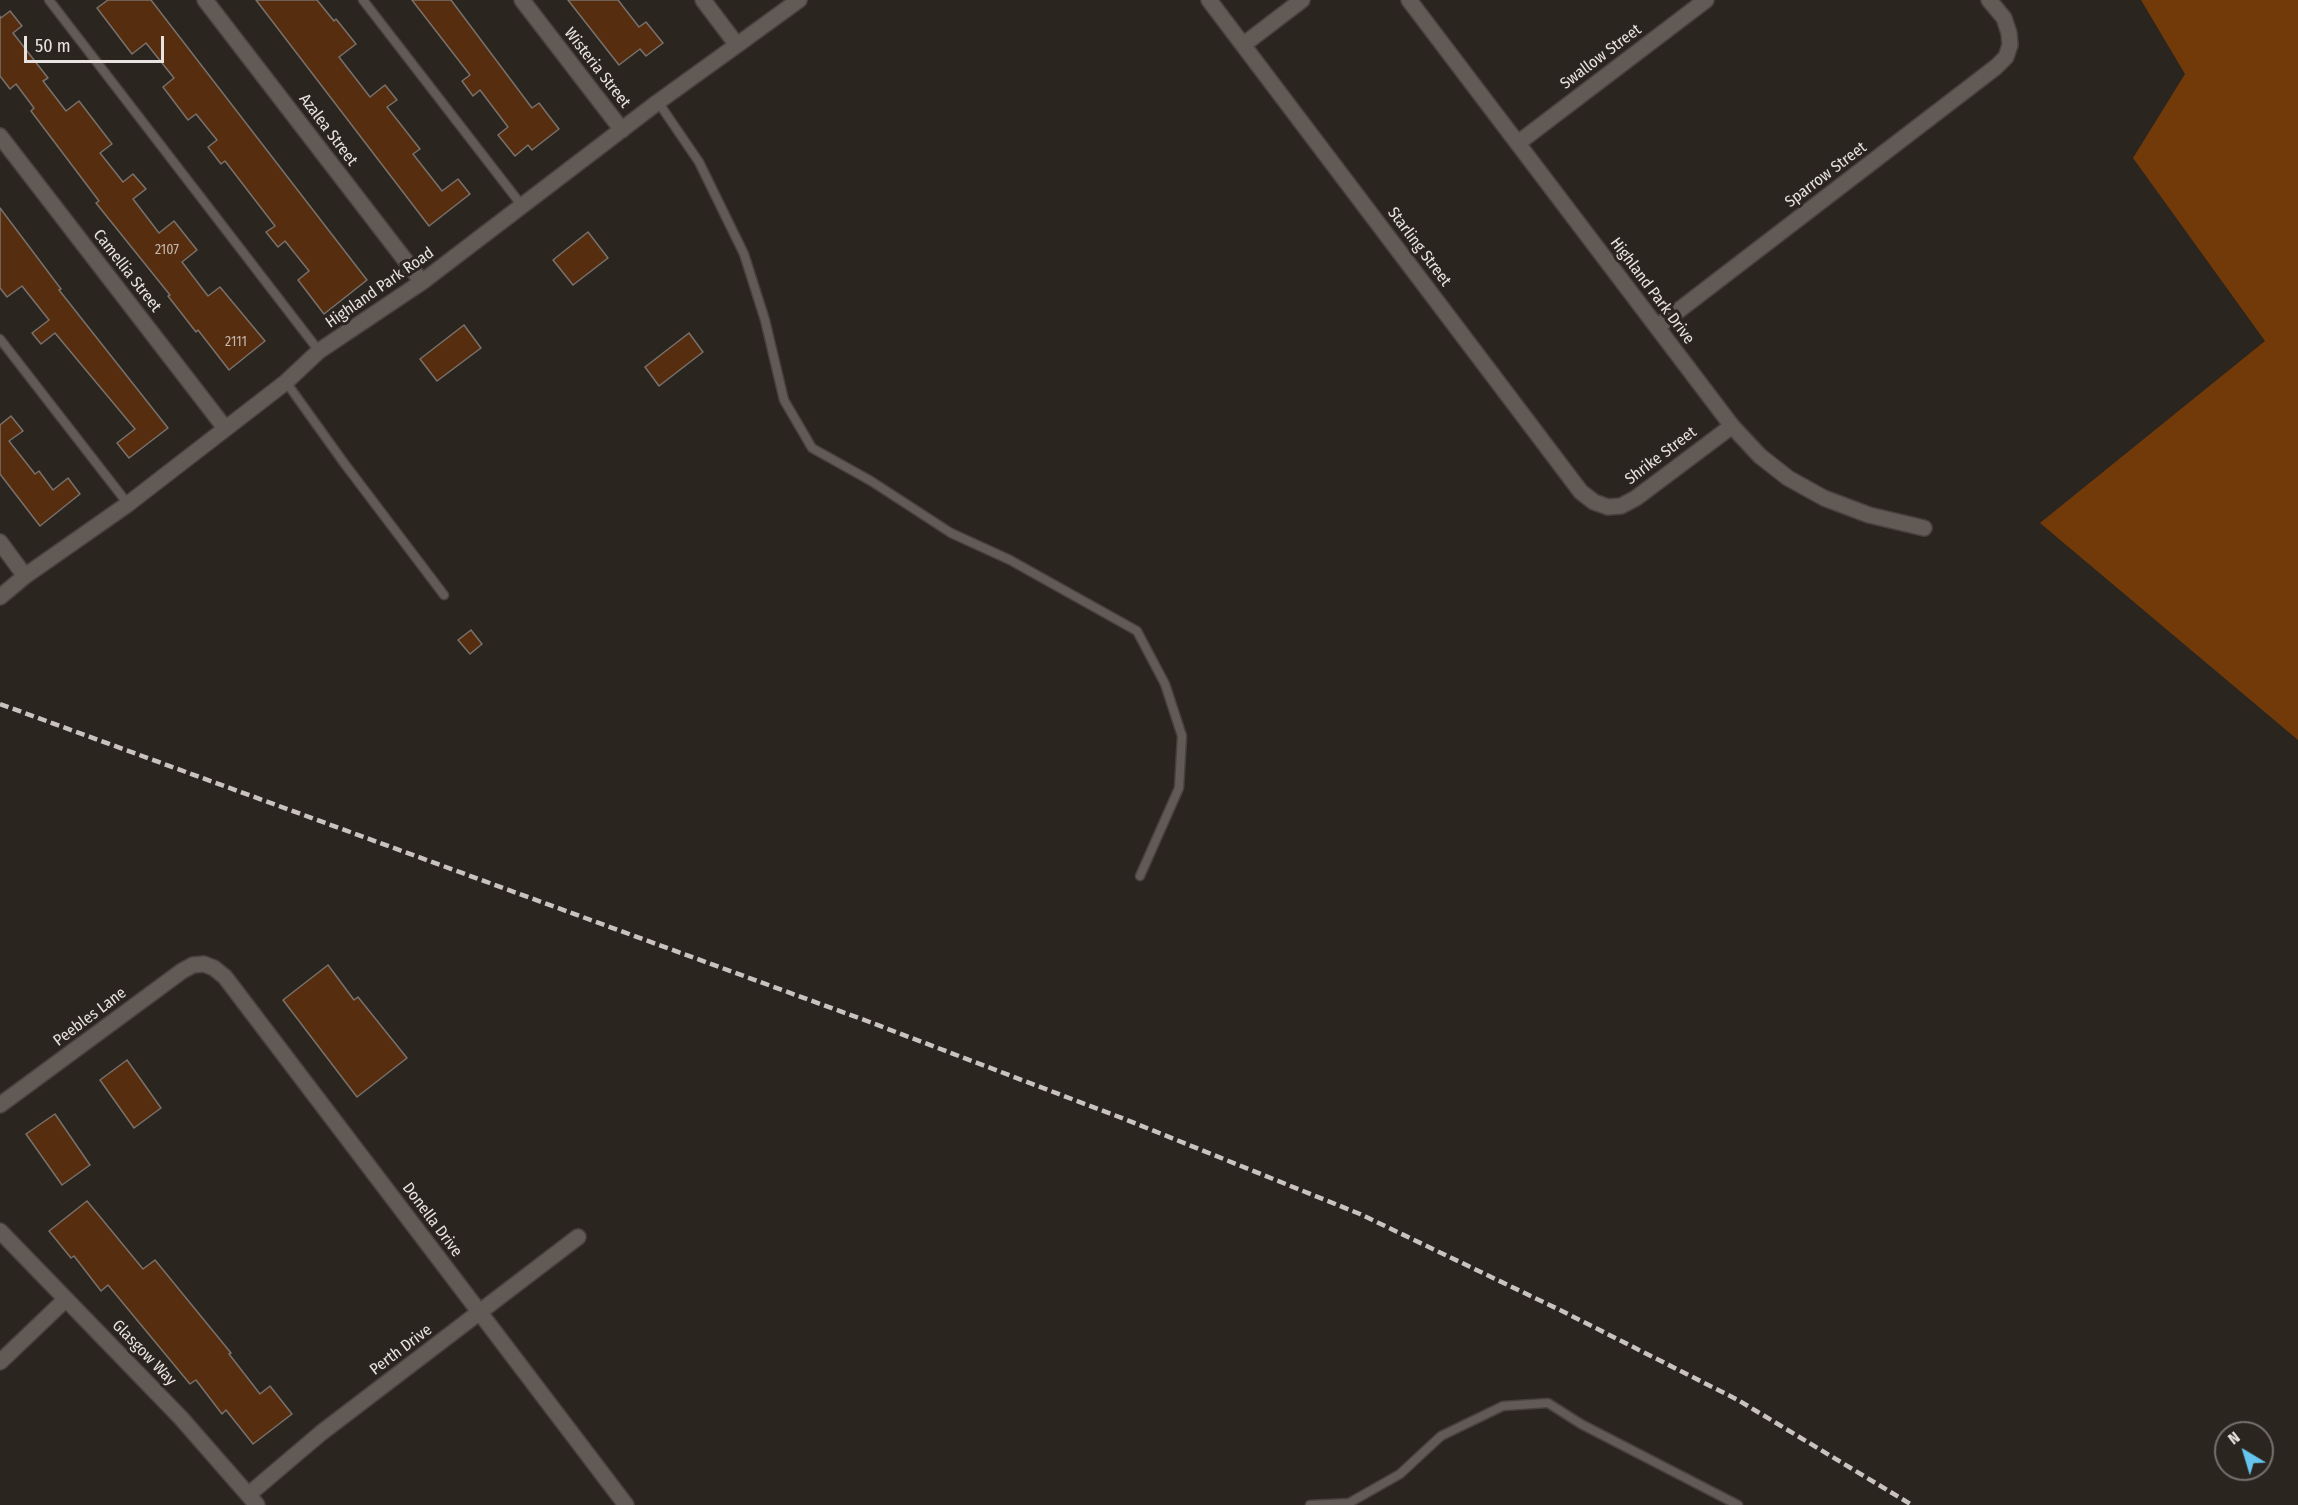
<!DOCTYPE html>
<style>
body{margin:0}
#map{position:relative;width:2298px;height:1505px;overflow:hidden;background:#2b2520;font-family:"Fira Sans Condensed",sans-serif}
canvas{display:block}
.north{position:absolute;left:2214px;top:1421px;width:60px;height:60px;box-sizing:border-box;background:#2b2520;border:2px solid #77716d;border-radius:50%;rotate:322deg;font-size:16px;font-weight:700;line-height:24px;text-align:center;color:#e8e3e0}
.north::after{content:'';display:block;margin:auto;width:21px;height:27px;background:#65c5ee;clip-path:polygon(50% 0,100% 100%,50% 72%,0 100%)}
.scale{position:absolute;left:24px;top:36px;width:140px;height:27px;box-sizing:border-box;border:3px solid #e8e3e0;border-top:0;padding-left:8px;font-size:18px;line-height:21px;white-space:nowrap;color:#e8e3e0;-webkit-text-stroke:4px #2b2520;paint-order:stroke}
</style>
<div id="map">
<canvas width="2298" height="1505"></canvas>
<div class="north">N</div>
<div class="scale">50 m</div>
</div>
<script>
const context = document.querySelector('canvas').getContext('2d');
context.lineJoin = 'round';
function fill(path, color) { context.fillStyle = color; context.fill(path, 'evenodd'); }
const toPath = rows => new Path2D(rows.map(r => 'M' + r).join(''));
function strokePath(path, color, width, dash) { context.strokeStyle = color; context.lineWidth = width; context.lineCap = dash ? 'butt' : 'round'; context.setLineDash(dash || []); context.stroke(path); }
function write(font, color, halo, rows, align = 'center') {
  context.font = font + ' "Fira Sans Condensed",sans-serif'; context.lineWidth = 6; context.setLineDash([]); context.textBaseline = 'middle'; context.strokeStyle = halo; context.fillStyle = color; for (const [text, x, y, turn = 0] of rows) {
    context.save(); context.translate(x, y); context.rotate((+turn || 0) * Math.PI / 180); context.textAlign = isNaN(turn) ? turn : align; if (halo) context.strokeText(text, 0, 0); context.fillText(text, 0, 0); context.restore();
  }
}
const forest = toPath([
 [2141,0,2298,0,2298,740,2040,523,2265,341,2133,158,2185,74]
]);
const building = toPath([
 [108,0,151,0,367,280,324,314,298,280,309,271,285,241,278,247,266,232,275,226,225,161,221,164,208,147,217,140,196,114,188,120,163,87,174,78,146,43,132,54,97,8,108,0],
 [256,0,317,0,334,21,336,19,356,44,339,57,370,97,385,85,397,100,387,107,420,149,413,154,442,191,458,179,470,194,429,226,256,0],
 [412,0,451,0,532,108,539,103,559,129,532,150,528,145,515,156,498,135,508,127,480,90,473,96,462,81,470,75,412,0],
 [568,0,618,0,639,27,646,22,663,43,646,56,640,49,619,65,568,0],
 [10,11,22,26,13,33,48,78,43,81,66,111,79,101,112,144,100,153,123,182,133,174,146,189,133,199,159,233,174,221,197,250,182,262,208,296,220,287,265,341,229,370,198,330,196,332,168,296,170,295,96,203,99,201,31,111,34,108,16,84,10,89,0,76,0,16,1,18,10,11],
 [0,208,61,289,59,290,168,428,129,458,117,443,135,429,55,333,41,344,32,333,49,320,22,286,7,297,0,288,0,208],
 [588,232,608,258,573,285,553,260,588,232],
 [464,325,481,348,437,381,420,359,464,325],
 [689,333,703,352,659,386,645,367,689,333],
 [11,416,23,431,9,441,35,474,39,471,53,490,68,478,80,494,40,526,0,474,0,425,11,416],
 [471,630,482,644,470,654,458,640,471,630],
 [328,965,354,1000,358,997,407,1058,357,1097,283,1000,328,965],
 [127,1060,161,1108,134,1128,100,1080,127,1060],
 [55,1114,90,1165,62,1185,26,1134,55,1114],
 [87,1201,143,1269,155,1260,231,1353,229,1354,260,1394,270,1386,292,1414,253,1444,226,1410,222,1414,196,1380,190,1384,108,1285,101,1291,74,1256,71,1258,49,1231,87,1201]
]);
const lane = toPath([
 [49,0,319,351],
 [363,0,523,207],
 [658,102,699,162,744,254,765,320,784,400,812,448,871,481,951,533,1010,560,1137,631,1165,684,1182,736,1179,788,1140,876],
 [0,339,128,504],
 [286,382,344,463,444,595],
 [1310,1505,1349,1503,1400,1474,1441,1436,1503,1406,1548,1403,1581,1424,1738,1505]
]);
const street = toPath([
 [205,0,422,282],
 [522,0,622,130],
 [1209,0,1581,492,1594,502,1608,507,1621,506,1636,498,1732,426],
 [1409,0,1732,426,1760,456,1788,478,1824,498,1869,515,1924,528],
 [737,45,799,0],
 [1243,45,1302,0],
 [0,136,225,428],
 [1518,143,1706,0],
 [1657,327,1996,67,2006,57,2010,45,2009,33,2004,18,1989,0],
 [0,542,25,576],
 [0,597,25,576,128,504,286,382,319,351,422,282,658,102,737,45,703,0],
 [0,1105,182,971,193,965,204,964,214,968,225,977,626,1505],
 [0,1231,181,1418,257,1505],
 [0,1362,66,1299],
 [248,1495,321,1433,578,1237]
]);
const rail = toPath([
 [0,704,867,1021,1127,1120,1360,1214,1562,1311,1738,1400,1912,1505]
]);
const numberNames = [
 ["2107",167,250],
 ["2111",236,342]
];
const streetNames = [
 ["Swallow Street",1601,57,-37],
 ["Wisteria Street",597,68,52],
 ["Azalea Street",328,130,53],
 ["Sparrow Street",1826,175,-37],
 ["Starling Street",1419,247,53],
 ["Camellia Street",127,271,52],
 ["Highland Park Road",380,288,-35],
 ["Highland Park Drive",1652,291,53],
 ["Shrike Street",1661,456,-37],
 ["Peebles Lane",90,1017,-37],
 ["Donella Drive",432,1220,53],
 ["Perth Drive",401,1350,-37],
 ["Glasgow Way",144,1353,46]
];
fill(forest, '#723a08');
fill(building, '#562e0f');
strokePath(building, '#79716c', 1.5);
strokePath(lane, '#47413d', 11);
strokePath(street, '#47413d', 18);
strokePath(lane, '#625a55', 8);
strokePath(street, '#625a55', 15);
strokePath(rail, '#c9c3c0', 4.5, [9, 4.5]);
write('14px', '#c4b6ac', null, numberNames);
write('16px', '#e8e3e0', '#2b2520', streetNames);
</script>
